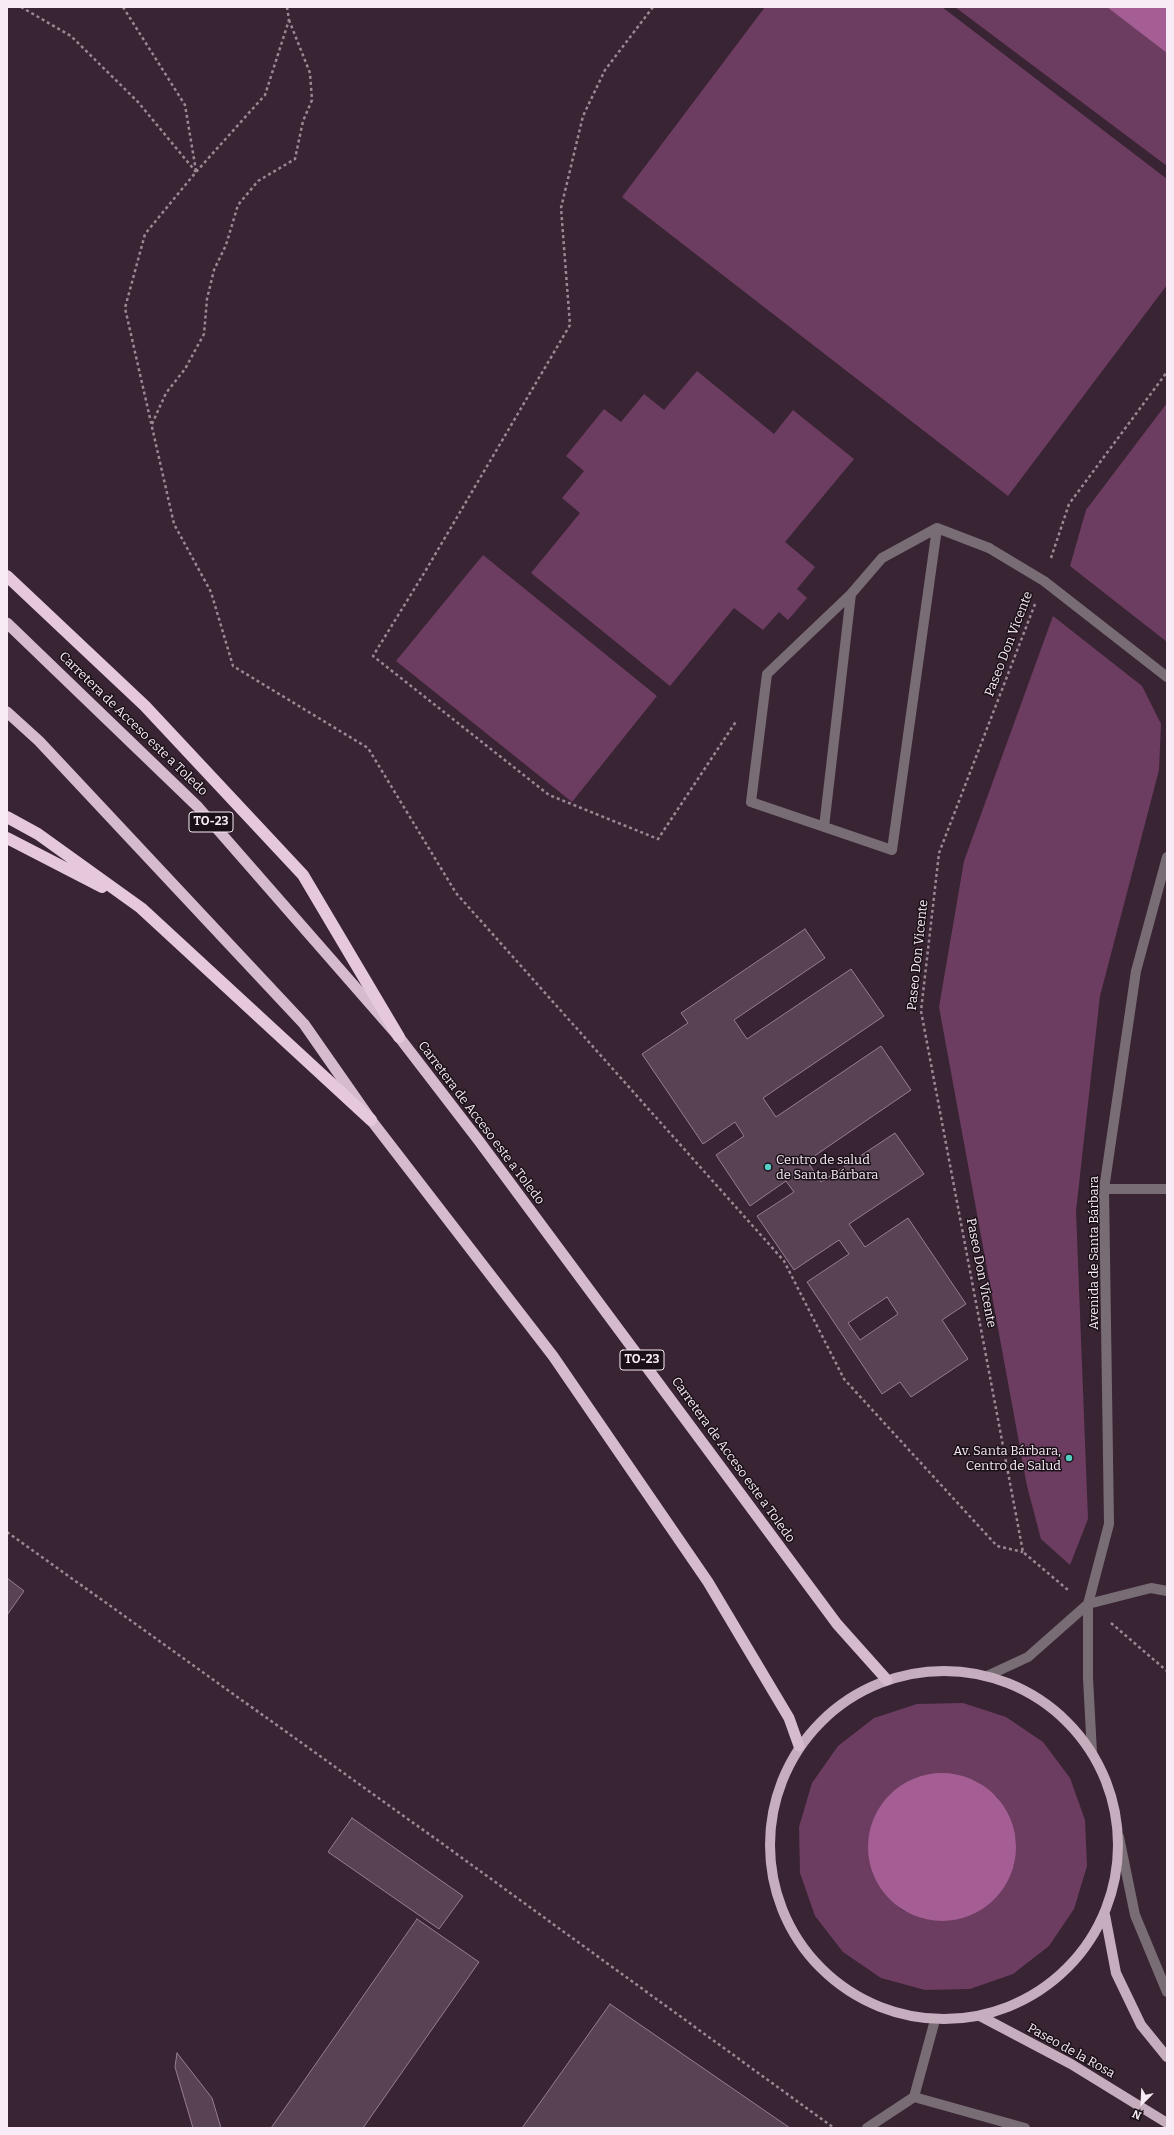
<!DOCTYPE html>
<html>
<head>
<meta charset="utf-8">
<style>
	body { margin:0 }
	#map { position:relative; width:1174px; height:2135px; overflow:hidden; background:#392434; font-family:Bitter,serif }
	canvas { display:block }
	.frame { position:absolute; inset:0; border:8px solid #f9ebf5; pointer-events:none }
	.north { position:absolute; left:1122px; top:2083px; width:40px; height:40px; -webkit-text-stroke:3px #1a1118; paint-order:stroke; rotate:204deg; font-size:11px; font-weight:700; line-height:16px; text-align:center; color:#f9ebf5 }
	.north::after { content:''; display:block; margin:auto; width:14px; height:18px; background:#f9ebf5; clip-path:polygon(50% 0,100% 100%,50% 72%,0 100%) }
</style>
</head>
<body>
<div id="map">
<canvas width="1174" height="2135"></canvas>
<div class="frame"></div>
<div class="north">N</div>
</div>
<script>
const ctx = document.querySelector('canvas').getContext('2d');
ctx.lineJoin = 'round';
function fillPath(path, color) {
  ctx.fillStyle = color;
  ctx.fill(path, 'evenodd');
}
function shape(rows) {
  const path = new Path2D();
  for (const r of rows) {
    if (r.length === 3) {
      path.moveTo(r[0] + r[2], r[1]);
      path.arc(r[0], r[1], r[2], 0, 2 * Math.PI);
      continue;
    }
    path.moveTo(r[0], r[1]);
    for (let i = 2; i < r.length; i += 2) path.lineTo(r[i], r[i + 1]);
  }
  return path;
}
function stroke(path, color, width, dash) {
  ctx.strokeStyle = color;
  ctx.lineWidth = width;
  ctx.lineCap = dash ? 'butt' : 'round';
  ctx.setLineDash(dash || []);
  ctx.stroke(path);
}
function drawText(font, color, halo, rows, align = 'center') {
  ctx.font = font + ' Bitter,serif';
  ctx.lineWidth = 3;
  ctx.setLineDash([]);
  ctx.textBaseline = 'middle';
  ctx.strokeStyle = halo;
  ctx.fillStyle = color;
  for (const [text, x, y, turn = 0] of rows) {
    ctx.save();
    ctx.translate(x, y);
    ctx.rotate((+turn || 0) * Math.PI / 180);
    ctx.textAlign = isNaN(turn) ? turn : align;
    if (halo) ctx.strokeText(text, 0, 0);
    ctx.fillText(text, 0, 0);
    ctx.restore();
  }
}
fillPath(shape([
	[765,7,942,7,1167,179,1167,285,1008,496,622,197],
	[955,7,1167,7,1167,166],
	[697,371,774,434,793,410,854,459,785,542,815,567,797,589,807,598,788,620,779,612,763,630,734,608,670,686,531,573,580,513,562,498,584,471,566,456,604,409,621,422,644,394,664,410],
	[1167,403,1167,642,1070,566,1086,510],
	[483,555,657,696,572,802,396,661],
	[1053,616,1142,686,1161,724,1159,770,1100,996,1076,1211,1088,1519,1070,1565,1041,1539,1027,1486,939,1007,964,861],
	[963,1703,1006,1717,1043,1742,1070,1778,1085,1820,1087,1866,1074,1909,1049,1946,1013,1974,970,1989,925,1990,881,1978,843,1952,815,1916,800,1873,799,1827,812,1783,838,1746,874,1718,917,1704],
	[954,1774,978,1782,998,1798,1016,1840,1014,1864,1005,1885,947,1920,924,1919,902,1910,884,1893]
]), '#6c3d60');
fillPath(shape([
	[1107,7,1167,7,1167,53],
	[942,1847,74]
]), '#a45e93');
const building = shape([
	[805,929,825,958,734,1020,747,1039,851,969,884,1016,763,1098,776,1117,881,1046,911,1090,807,1161,821,1182,895,1133,924,1174,849,1224,865,1247,908,1218,966,1304,942,1320,968,1359,911,1397,900,1382,882,1394,807,1282,849,1254,839,1240,794,1270,757,1216,794,1192,786,1181,750,1206,716,1155,744,1136,735,1122,703,1144,642,1054,688,1023,681,1013,805,929],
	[887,1297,898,1314,860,1340,848,1323,887,1297],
	[7,1578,24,1591,7,1615,7,1578],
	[352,1818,463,1896,439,1929,328,1852,352,1818],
	[417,1919,479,1962,363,2128,271,2128,417,1919],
	[610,2004,790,2128,522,2128,610,2004],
	[177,2053,212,2098,221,2128,193,2128,175,2067,177,2053]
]);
fillPath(building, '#594253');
stroke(building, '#977d90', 1);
stroke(shape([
	[21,7,71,36,138,102,196,172],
	[123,7,185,105,196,171],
	[287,7,289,20,265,95,196,172,145,234,125,308,174,524,211,592,233,666,368,748,456,893,784,1261,844,1379,997,1546,1023,1552],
	[653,7,605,70,583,116,561,208,570,325,426,570,373,656,549,795,658,839,737,720],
	[152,424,166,393,185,369,204,334,207,299,214,270,226,245,238,205,258,181,295,159,303,121,312,100,310,73,289,20],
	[1051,558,1069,504,1167,372],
	[1035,604,939,853,921,1011,1023,1552,1068,1590],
	[7,1532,447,1847,834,2128],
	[1111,1623,1167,1671]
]), '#9a8895', 2.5, [3, 3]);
stroke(shape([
	[937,528,892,850,751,802,767,674,851,594,882,558,937,528],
	[937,528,989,548],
	[824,827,851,594]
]), '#796d75', 10);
stroke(shape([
	[989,548,1044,581,1167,677],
	[1104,1189,1167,1189],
	[987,1676,1028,1657,1088,1604,1151,1588,1167,1591],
	[1092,1753,1088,1678,1088,1604,1109,1524,1104,1189,1136,971,1167,857],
	[1119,1837,1135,1915,1167,1992],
	[914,2097,1025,2128],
	[867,2128,914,2097,935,2020]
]), '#796d75', 10);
stroke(shape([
	[944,1845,174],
	[1105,1915,1116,1973,1141,2025,1167,2057],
	[980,2016,1071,2064,1167,2123]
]), '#c6aebf', 10);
stroke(shape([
	[7,623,198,807,399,1037,479,1141,837,1624,887,1680],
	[7,712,39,741,304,1024,371,1120,553,1356,708,1582,789,1718,799,1746]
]), '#d6bbce', 11);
stroke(shape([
	[7,576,145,706,303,875,399,1037],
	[7,817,38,834,141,908,371,1120],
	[7,838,102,887]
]), '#e5c8dc', 12);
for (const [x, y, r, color] of [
	[768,1167,4,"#56cec3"],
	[1069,1458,4,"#56cec3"]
]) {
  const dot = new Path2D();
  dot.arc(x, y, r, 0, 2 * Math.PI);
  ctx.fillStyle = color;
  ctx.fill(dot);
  stroke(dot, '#1a1118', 1.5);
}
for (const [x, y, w] of [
	[211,822,44],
	[642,1360,44]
]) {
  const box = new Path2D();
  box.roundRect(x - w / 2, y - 10, w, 20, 3);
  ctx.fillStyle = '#1a1118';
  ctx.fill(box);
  stroke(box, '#f9ebf5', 1);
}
drawText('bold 12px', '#f9ebf5', null, [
	["TO-23",211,822],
	["TO-23",642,1360]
]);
drawText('13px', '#f9ebf5', '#1a1118', [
	["Paseo Don Vicente",1009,644,-69],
	["Carretera de Acceso este a Toledo",133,724,44],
	["Paseo Don Vicente",918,955,-84],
	["Carretera de Acceso este a Toledo",481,1123,53],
	["Avenida de Santa Bárbara",1094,1253,-90],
	["Paseo Don Vicente",981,1273,79],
	["Carretera de Acceso este a Toledo",733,1460,54],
	["Paseo de la Rosa",1071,2051,29]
]);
drawText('13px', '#f9ebf5', '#1a1118', [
	["Centro de salud",776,1160],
	["de Santa Bárbara",776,1175],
	["Av. Santa Bárbara,",1061,1451,"right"],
	["Centro de Salud",1061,1466,"right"]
], 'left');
</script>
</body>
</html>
